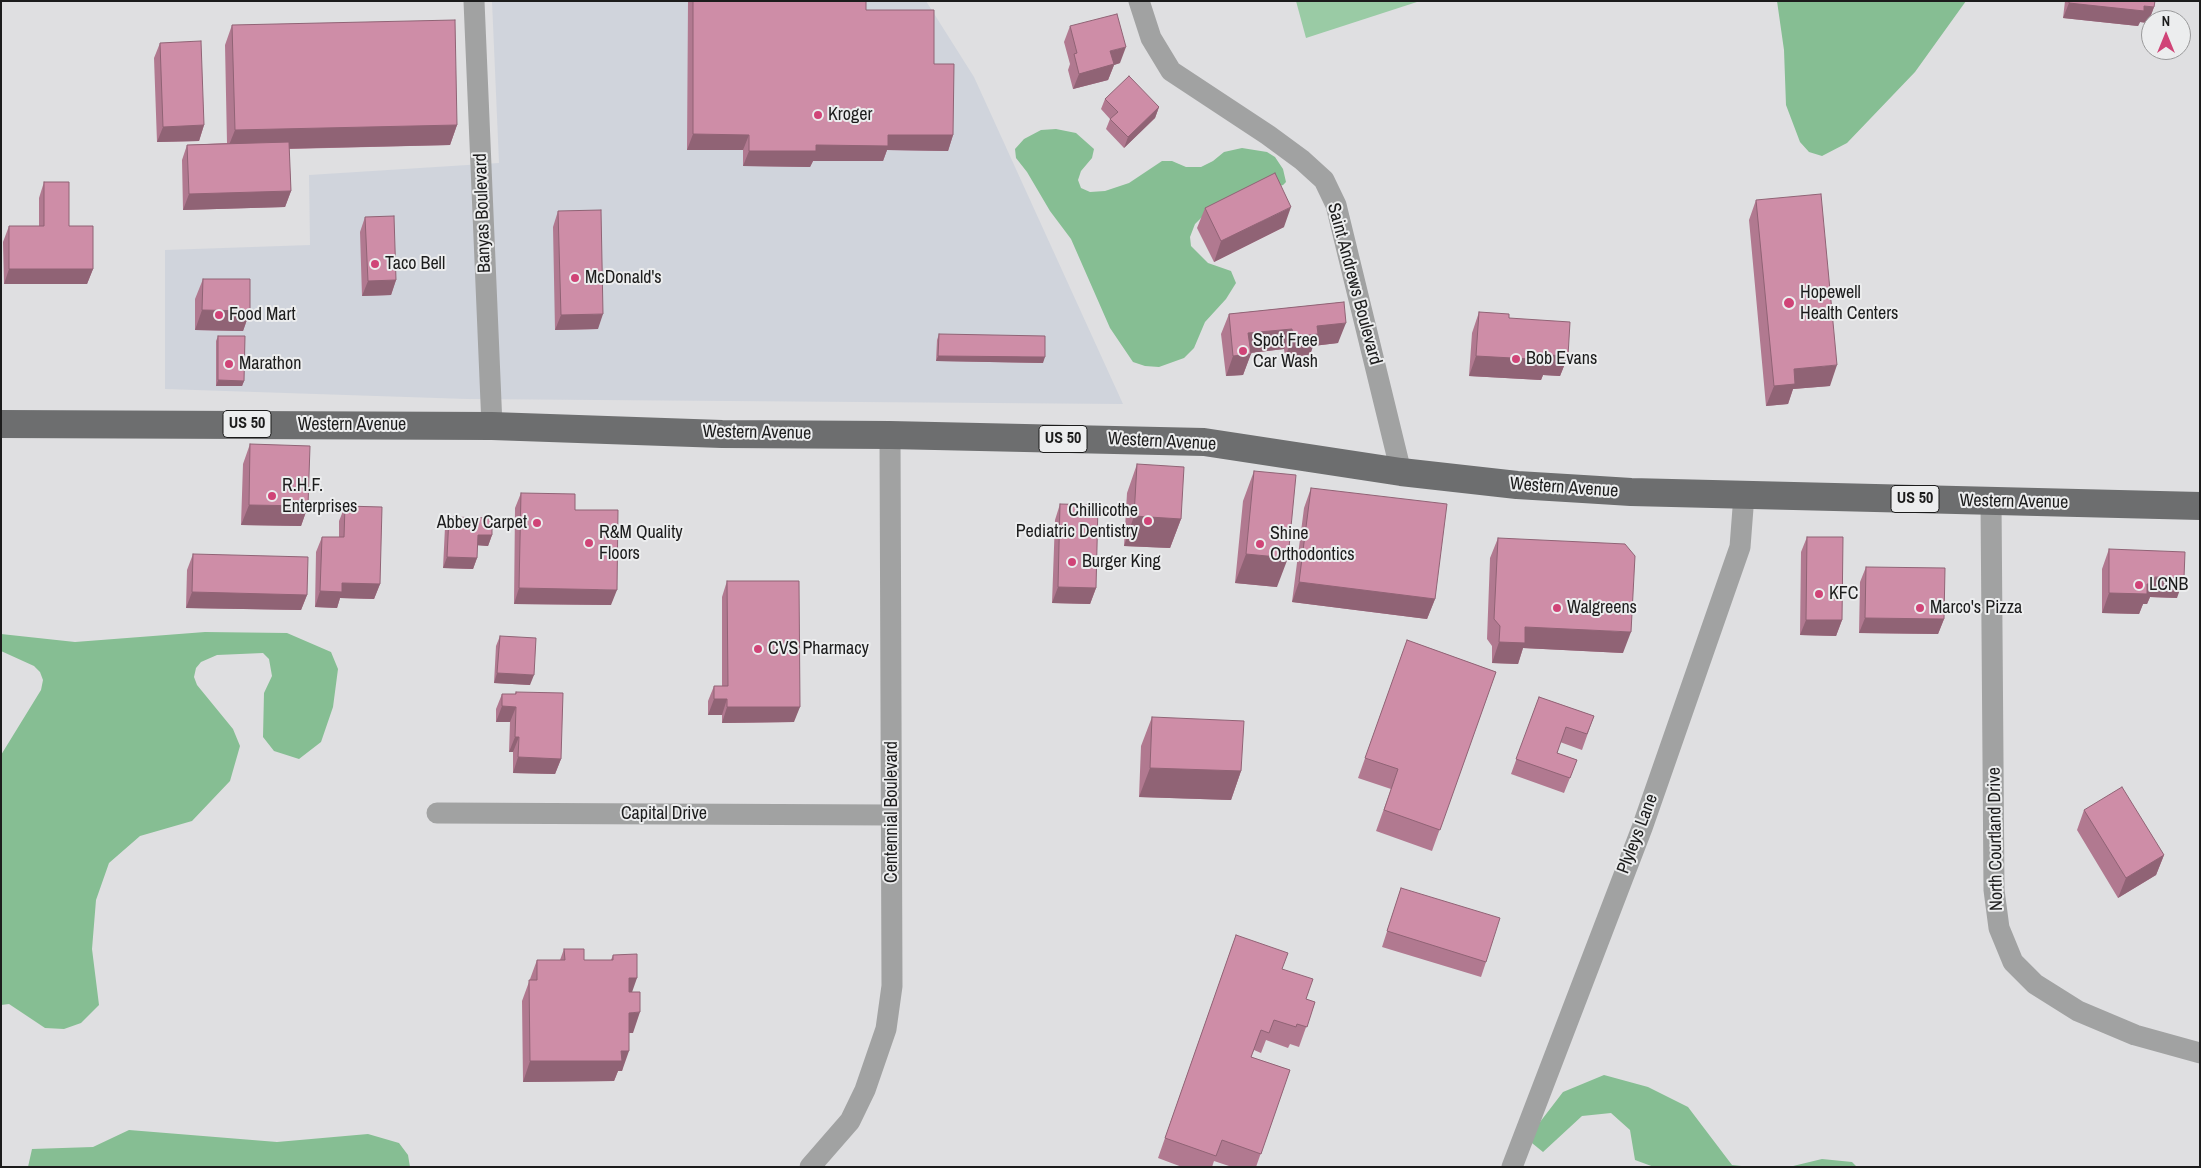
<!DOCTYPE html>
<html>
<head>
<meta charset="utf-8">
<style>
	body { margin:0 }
	#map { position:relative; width:2201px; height:1168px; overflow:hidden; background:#dfdfe1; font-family:"Archivo Narrow",sans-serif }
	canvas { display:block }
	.frame { position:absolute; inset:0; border:2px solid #1c1c1c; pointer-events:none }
	.north { position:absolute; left:2141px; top:10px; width:50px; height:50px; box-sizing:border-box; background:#ecedee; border:1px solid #99999a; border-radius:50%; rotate:0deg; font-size:14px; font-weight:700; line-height:20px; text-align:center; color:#1c1c1c }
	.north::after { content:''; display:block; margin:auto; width:18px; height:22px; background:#d04477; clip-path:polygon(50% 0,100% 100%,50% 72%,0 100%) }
</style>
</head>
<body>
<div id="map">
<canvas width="2201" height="1168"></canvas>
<div class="frame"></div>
<div class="north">N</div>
</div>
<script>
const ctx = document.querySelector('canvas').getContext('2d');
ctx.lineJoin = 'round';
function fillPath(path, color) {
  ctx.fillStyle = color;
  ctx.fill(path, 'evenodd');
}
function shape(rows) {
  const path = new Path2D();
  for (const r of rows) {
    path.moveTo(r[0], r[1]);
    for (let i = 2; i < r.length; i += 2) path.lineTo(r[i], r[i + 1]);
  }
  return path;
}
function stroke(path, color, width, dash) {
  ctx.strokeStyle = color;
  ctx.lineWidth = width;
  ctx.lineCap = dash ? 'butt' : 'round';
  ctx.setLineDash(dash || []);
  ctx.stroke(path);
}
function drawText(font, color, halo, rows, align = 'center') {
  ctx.font = font + ' "Archivo Narrow",sans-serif';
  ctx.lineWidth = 4;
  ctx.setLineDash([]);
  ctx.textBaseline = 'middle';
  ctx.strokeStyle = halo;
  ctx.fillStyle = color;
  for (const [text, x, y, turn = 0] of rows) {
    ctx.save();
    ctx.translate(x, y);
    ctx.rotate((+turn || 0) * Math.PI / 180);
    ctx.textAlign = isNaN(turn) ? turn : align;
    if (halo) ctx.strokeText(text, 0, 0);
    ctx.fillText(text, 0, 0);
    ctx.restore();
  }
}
fillPath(shape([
	[492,1,926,1,974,77,1123,404,467,399,165,389,165,250,310,245,309,175,499,163]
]), '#d0d4dc');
fillPath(shape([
	[1296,1,1420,1,1306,38]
]), '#9acba5');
fillPath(shape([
	[1777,1,1966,1,1915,72,1847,143,1822,156,1809,152,1800,142,1786,105,1784,50],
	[1056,129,1076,133,1094,149,1092,158,1081,171,1078,180,1081,188,1090,192,1105,191,1129,183,1162,161,1172,161,1186,167,1201,167,1213,161,1224,152,1242,148,1267,152,1275,157,1283,169,1286,182,1283,185,1225,203,1208,211,1195,224,1190,237,1191,246,1208,263,1231,271,1236,283,1226,299,1205,322,1194,348,1184,358,1159,367,1145,366,1133,362,1110,328,1071,239,1050,211,1027,172,1016,158,1015,149,1024,139,1041,130],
	[205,632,287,633,331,652,338,669,333,707,321,742,299,759,274,751,263,737,264,693,272,676,269,659,263,653,217,655,201,662,196,668,194,677,197,685,233,729,240,746,230,781,192,821,140,836,109,863,96,900,92,949,99,1005,81,1023,64,1029,45,1028,9,1004,1,1005,1,755,41,690,43,680,40,672,34,666,1,651,1,634,75,642],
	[1604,1075,1648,1087,1688,1107,1732,1165,1751,1167,1654,1167,1635,1160,1630,1130,1611,1113,1582,1116,1543,1152,1527,1139,1563,1092],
	[129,1130,277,1142,368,1134,399,1143,408,1155,410,1167,28,1167,32,1149,93,1147],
	[1822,1159,1852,1162,1857,1167,1789,1167]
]), '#86be93');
stroke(shape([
	[474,1,492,426],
	[1139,1,1151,38,1171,71,1268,135,1302,160,1324,180,1336,205,1401,472],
	[1991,501,1994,890,1999,928,2013,962,2035,984,2078,1011,2135,1035,2200,1053],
	[437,813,891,815],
	[810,1167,850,1121,865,1090,886,1029,892,986,890,435],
	[1512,1167,1642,828,1740,547,1744,495]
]), '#a1a2a2', 21);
stroke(shape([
	[1,424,492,426,722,434,890,435,1204,442,1401,472,1517,485,1583,489,1631,492,2200,506]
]), '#6d6e6f', 28);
fillPath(shape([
	[688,1,866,1,866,10,934,64,953,135,948,151,887,150,883,161,813,161,810,167,743,166,743,150,687,150],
	[2065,1,2155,1,2154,7,2148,23,2140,22,2138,26,2063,18],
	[232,25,457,125,450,145,289,149,291,191,285,207,183,210,182,160,187,145,227,143,225,45],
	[1070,26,1120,63,1114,65,1108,80,1073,89,1068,70,1070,64,1064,42],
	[160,43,204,125,199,141,157,142,154,58],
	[1105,99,1159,107,1155,118,1124,148,1106,129,1110,119,1101,109],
	[44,182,93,269,87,284,4,284,3,242,9,226,39,226,39,198],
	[1756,200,1830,386,1793,389,1788,404,1766,406,1749,220],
	[1205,208,1284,227,1214,262,1197,228],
	[558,211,598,329,555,330,553,227],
	[365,217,396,280,391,295,362,296,360,232],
	[203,279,250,311,243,331,195,330,195,299],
	[1344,302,1338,343,1313,346,1310,355,1285,357,1284,349,1251,353,1243,375,1226,376,1221,334,1229,314],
	[1479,312,1509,318,1568,356,1560,376,1543,375,1541,380,1469,376,1472,333],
	[939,334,1043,363,936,361,937,340],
	[218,336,244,381,242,386,216,386,216,341],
	[250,444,308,506,301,526,241,525,243,464],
	[1137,464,1181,519,1170,548,1124,546,1127,493],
	[1254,471,1277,587,1235,583,1243,501],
	[1311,488,1435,599,1427,619,1292,602,1304,508],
	[521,493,611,605,514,604,515,508],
	[1060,504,1096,588,1090,604,1052,603,1055,520],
	[345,506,380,584,374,599,340,598,337,608,315,607,316,552,322,537,339,537,339,521],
	[449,517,492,535,488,546,477,545,477,558,473,569,443,568,445,527],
	[1807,537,1842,620,1836,636,1800,635,1801,552],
	[1498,538,1623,653,1523,648,1518,664,1492,663,1492,646,1487,639,1490,558],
	[2109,549,2177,598,2150,597,2147,604,2143,604,2139,614,2102,613,2102,569],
	[193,554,307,595,301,610,186,608,187,570],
	[1866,567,1944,619,1938,634,1859,633,1860,582],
	[727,581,794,722,722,723,722,715,708,715,708,701,714,686,722,686,722,597],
	[500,636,530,685,494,683,496,646],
	[1407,640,1496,672,1432,851,1376,831,1391,789,1358,778],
	[516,692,561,759,555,774,513,773,513,752,509,752,510,722,496,722,496,709,502,694,515,694],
	[1539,697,1594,716,1582,750,1560,742,1557,753,1577,760,1564,793,1511,774],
	[1152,717,1241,771,1231,800,1139,797,1141,746],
	[2084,810,2164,855,2156,875,2118,898,2077,830],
	[1401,888,1486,962,1481,977,1382,947],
	[1236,935,1282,969,1306,999,1315,1002,1299,1047,1290,1044,1288,1048,1266,1040,1261,1053,1254,1050,1251,1057,1290,1070,1256,1167,1232,1167,1214,1161,1212,1167,1182,1167,1158,1158],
	[564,949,584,960,611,960,613,955,632,992,633,1033,629,1033,622,1071,618,1071,614,1081,523,1082,522,1001,537,960,560,960]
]), '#b17990');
fillPath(shape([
	[2069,3,2144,6,2154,7,2148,23,2140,22,2138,26,2063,18],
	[1126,47,1120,63,1114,65,1108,80,1073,89,1079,74,1110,51],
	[1159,107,1155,118,1124,148,1128,137],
	[204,125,199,141,157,142,163,127],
	[457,125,450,145,227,150,235,130],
	[693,134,749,135,743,150,687,150],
	[888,135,953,135,948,151,887,150,883,161,813,161,810,167,743,166,749,151],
	[291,191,285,207,183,210,189,194],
	[1291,207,1284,227,1214,262,1221,241],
	[9,269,93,269,87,284,4,284],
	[396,280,391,295,362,296,368,281],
	[202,310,250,311,243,331,195,330],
	[603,314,598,329,555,330,561,315],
	[1346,323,1338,343,1313,346,1310,355,1285,357,1293,337,1317,326],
	[1292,329,1284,349,1241,354,1248,333],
	[1251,354,1243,375,1226,376,1233,356],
	[1548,355,1568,356,1560,376,1543,375,1541,380,1469,376,1476,356],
	[938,356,1045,357,1043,363,936,361],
	[1837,365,1830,386,1793,389,1788,404,1766,406,1774,386,1794,369],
	[218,380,244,381,242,386,216,386],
	[249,505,308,506,301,526,241,525],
	[1134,516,1181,519,1170,548,1124,546],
	[478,535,492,535,488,546,474,545],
	[1246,554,1288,558,1277,587,1235,583],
	[447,557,477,558,473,569,443,568],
	[2155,577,2184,578,2177,598,2150,597,2147,604,2143,604,2139,614,2102,613,2109,593,2147,584],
	[1299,582,1435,599,1427,619,1292,602],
	[342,583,380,584,374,599,340,598,337,608,315,607,320,591],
	[1058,587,1096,588,1090,604,1052,603],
	[519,588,617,590,611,605,514,604],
	[192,592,307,595,301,610,186,608],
	[1865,618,1944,619,1938,634,1859,633],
	[1806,620,1842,620,1836,636,1800,635],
	[1525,627,1631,632,1623,653,1523,648,1518,664,1492,663,1499,642],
	[497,673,534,675,530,685,494,683],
	[714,699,727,699,722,715,708,715],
	[502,706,516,707,510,722,496,722],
	[727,707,800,707,794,722,722,723],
	[515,737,519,737,513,752,509,752],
	[518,757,561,759,555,774,513,773],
	[1150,768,1241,771,1231,800,1139,797],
	[2164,855,2156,875,2118,898,2126,878],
	[629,978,637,978,630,998,621,998],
	[640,1012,633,1033,622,1033,629,1013],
	[621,1051,629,1051,622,1071,618,1071,614,1081,523,1082,530,1061]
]), '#906375');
const building = shape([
	[693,1,866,1,866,10,934,10,934,64,954,64,953,135,888,135,888,146,816,145,816,151,749,151,749,135,693,134,693,1],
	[2069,1,2155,1,2154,7,2144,6,2144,11,2069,3,2069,1],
	[1117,14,1126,47,1110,51,1114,64,1079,74,1074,54,1077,53,1070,26,1117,14],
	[455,20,457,125,235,130,232,25,455,20],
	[201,41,204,125,163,127,160,43,201,41],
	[1129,76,1159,107,1128,137,1110,119,1118,112,1105,99,1129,76],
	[289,142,291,191,189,194,187,145,289,142],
	[1275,173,1291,207,1221,241,1205,208,1275,173],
	[44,182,69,182,69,226,93,226,93,269,9,269,9,226,44,226,44,182],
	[1821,194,1837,365,1794,369,1795,384,1774,386,1756,200,1821,194],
	[601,210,603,314,561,315,558,211,601,210],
	[394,216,396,280,368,281,365,217,394,216],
	[203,279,250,279,250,311,202,310,203,279],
	[1344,302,1346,323,1317,326,1318,334,1293,337,1292,329,1248,333,1251,354,1233,356,1229,314,1344,302],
	[1479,312,1509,314,1509,318,1570,322,1568,356,1548,355,1548,360,1476,356,1479,312],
	[939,334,1045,336,1045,357,938,356,939,334],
	[218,336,245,336,244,381,218,380,218,336],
	[250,444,310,446,308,506,249,505,250,444],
	[1137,464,1184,467,1181,519,1134,516,1137,464],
	[1254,471,1296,475,1288,558,1246,554,1254,471],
	[1311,488,1447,504,1435,599,1299,582,1311,488],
	[521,493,575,494,575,510,618,510,617,590,519,588,521,493],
	[1060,504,1098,505,1096,588,1058,587,1060,504],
	[345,506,382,507,380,584,342,583,342,592,320,591,322,537,344,537,345,506],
	[449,517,492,518,492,535,478,535,477,558,447,557,449,517],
	[1807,537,1843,537,1842,620,1806,620,1807,537],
	[1498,538,1625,544,1635,556,1631,632,1525,627,1525,643,1499,642,1500,626,1494,619,1498,538],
	[2109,549,2185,552,2184,578,2155,577,2154,584,2147,584,2147,594,2109,593,2109,549],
	[193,554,308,557,307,595,192,592,193,554],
	[1866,567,1945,568,1944,619,1865,618,1866,567],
	[727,581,799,581,800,707,727,707,727,699,714,699,714,686,728,686,727,581],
	[500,636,536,638,534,675,497,673,500,636],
	[1407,640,1496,672,1440,830,1384,810,1398,769,1365,758,1407,640],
	[516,692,563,693,561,759,518,757,519,737,515,737,516,707,502,706,502,694,516,694,516,692],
	[1539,697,1594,716,1587,734,1566,727,1557,753,1577,760,1570,778,1516,759,1539,697],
	[1152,717,1244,721,1241,771,1150,768,1152,717],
	[2122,787,2164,855,2126,878,2084,810,2122,787],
	[1401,888,1500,918,1486,962,1387,931,1401,888],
	[1236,935,1288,953,1282,969,1313,979,1306,999,1315,1002,1307,1027,1297,1024,1296,1027,1274,1020,1269,1033,1261,1030,1251,1057,1290,1070,1261,1154,1222,1140,1216,1156,1165,1138,1236,935],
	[564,949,584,949,584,960,613,960,613,955,637,954,637,978,629,978,629,992,640,992,640,1012,629,1013,629,1051,621,1051,622,1061,530,1061,529,980,537,980,537,960,565,960,564,949]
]);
fillPath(building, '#ce8da7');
stroke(building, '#906375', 1);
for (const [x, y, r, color] of [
	[818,115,5,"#d04477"],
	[375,264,5,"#d04477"],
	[575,278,5,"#d04477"],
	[1789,303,6,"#d04477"],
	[219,315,5,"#d04477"],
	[1243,351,5,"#d04477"],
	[1516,359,5,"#d04477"],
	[229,364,5,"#d04477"],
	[272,496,5,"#d04477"],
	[1148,521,5,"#d04477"],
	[537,523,5,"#d04477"],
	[589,543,5,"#d04477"],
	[1260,544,5,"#d04477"],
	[1072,562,5,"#d04477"],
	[2139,585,5,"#d04477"],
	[1819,594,5,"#d04477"],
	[1557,608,5,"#d04477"],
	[1920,608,5,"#d04477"],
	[758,649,5,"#d04477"]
]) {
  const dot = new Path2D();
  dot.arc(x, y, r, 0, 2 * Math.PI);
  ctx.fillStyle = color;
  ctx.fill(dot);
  stroke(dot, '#ecedee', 2);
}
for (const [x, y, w] of [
	[247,424,48],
	[1063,439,48],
	[1915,499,48]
]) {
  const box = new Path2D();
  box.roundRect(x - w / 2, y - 13.5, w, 27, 4);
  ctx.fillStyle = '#ecedee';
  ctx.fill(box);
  stroke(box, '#1c1c1c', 1);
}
drawText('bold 16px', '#1c1c1c', null, [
	["US 50",247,424],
	["US 50",1063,439],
	["US 50",1915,499]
]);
drawText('18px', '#1c1c1c', '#ecedee', [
	["Kroger",828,115],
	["Taco Bell",385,264],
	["McDonald's",585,278],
	["Hopewell",1800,293],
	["Health Centers",1800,314],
	["Food Mart",229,315],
	["Spot Free",1253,341],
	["Car Wash",1253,362],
	["Bob Evans",1526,359],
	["Marathon",239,364],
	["R.H.F.",282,486],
	["Enterprises",282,507],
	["Chillicothe",1138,511,"right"],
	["Pediatric Dentistry",1138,532,"right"],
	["Abbey Carpet",527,523,"right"],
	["R&M Quality",599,533],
	["Floors",599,554],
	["Shine",1270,534],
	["Orthodontics",1270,555],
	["Burger King",1082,562],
	["LCNB",2149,585],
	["KFC",1829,594],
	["Walgreens",1567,608],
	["Marco's Pizza",1930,608],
	["CVS Pharmacy",768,649]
], 'left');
drawText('18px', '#1c1c1c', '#ecedee', [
	["Banyas Boulevard",483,213,-92],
	["Saint Andrews Boulevard",1354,284,75],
	["Western Avenue",352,425],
	["Western Avenue",757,433,1],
	["Western Avenue",1162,442,3],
	["Western Avenue",1564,488,4],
	["Western Avenue",2014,502,1],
	["Centennial Boulevard",892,812,-90],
	["Capital Drive",664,814],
	["Plyleys Lane",1638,834,-69],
	["North Courtland Drive",1996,839,-91]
]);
</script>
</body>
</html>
